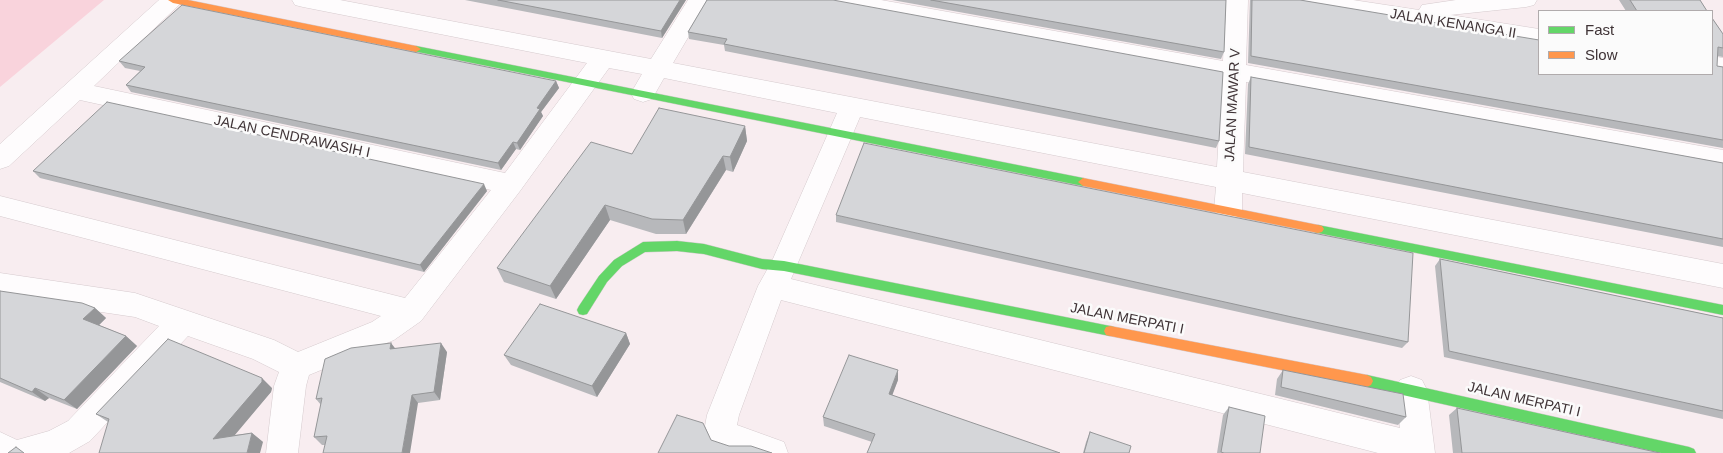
<!DOCTYPE html>
<html>
<head>
<meta charset="utf-8">
<style>
	body { margin:0 }
	#map { position:relative; width:1723px; height:453px; overflow:hidden; background:#f8edf0; font-family:Arial,sans-serif }
	canvas { display:block }
	.legend { position:absolute; left:1538px; top:10px; width:175px; height:65px; box-sizing:border-box; background:#fbfbfb; border:1px solid #b0abac; margin:0; padding:6px 9px; list-style:none; font-size:15px; color:#3f3336 }
	.legend li { display:flex; align-items:center; gap:10px; height:25px }
	.legend b { width:25px; border:1px solid #b0abac }
</style>
</head>
<body>
<div id="map">
<canvas width="1723" height="453"></canvas>
<ul class="legend">
<li><b style="height:6px;background:#63d668"></b>Fast</li>
<li><b style="height:6px;background:#ff974d"></b>Slow</li>
</ul>
</div>
<script>
const ctx = document.querySelector('canvas').getContext('2d');
ctx.lineJoin = 'round';
function fillPath(path, color) {
  ctx.fillStyle = color;
  ctx.fill(path, 'evenodd');
}
function shape(rows) {
  const path = new Path2D();
  for (const r of rows) {
    path.moveTo(r[0], r[1]);
    for (let i = 2; i < r.length; i += 2) path.lineTo(r[i], r[i + 1]);
  }
  return path;
}
function stroke(path, color, width, dash) {
  ctx.strokeStyle = color;
  ctx.lineWidth = width;
  ctx.lineCap = dash ? 'butt' : 'round';
  ctx.setLineDash(dash || []);
  ctx.stroke(path);
}
function drawText(font, color, halo, rows, align = 'center') {
  ctx.font = font + ' Arial,sans-serif';
  ctx.lineWidth = 5;
  ctx.setLineDash([]);
  ctx.textBaseline = 'middle';
  ctx.strokeStyle = halo;
  ctx.fillStyle = color;
  for (const [text, x, y, turn = 0] of rows) {
    ctx.save();
    ctx.translate(x, y);
    ctx.rotate((+turn || 0) * Math.PI / 180);
    ctx.textAlign = isNaN(turn) ? turn : align;
    if (halo) ctx.strokeText(text, 0, 0);
    ctx.fillText(text, 0, 0);
    ctx.restore();
  }
}
fillPath(shape([
	[0,0,104,0,0,87]
]), '#f9d3dc');
const street = shape([
	[159,0,184,0,94,86,505,173,587,63,303,7,295,5,292,0,340,0,651,59,688,0,710,0,673,63,1217,167,1222,77,841,7,833,5,830,0,881,0,1223,61,1226,0,1248,0,1246,65,1723,150,1723,170,1246,82,1243,172,1723,264,1723,288,1242,193,1242,210,1238,217,1228,221,1218,217,1214,210,1216,187,860,117,791,279,1400,428,1395,390,1400,380,1411,376,1422,380,1427,390,1435,453,1378,453,781,300,739,415,737,425,784,442,788,453,731,453,714,447,705,426,707,415,758,286,772,261,837,113,664,78,652,99,643,102,634,99,631,93,642,74,609,68,520,191,421,321,394,340,309,375,306,386,298,453,266,453,274,386,279,372,253,359,188,336,90,441,69,453,0,453,0,432,17,440,49,431,68,421,159,326,135,317,0,297,0,273,135,293,274,340,298,352,372,322,381,316,0,216,0,196,405,298,491,190,80,100,9,166,0,169,0,144,159,0],
	[1297,0,1353,0,1419,10,1422,5,1456,0,1537,0,1534,5,1526,7,1450,15,1539,29,1539,45,1308,7,1300,5,1297,0],
	[1712,56,1723,58,1723,74,1712,72,1712,56]
]);
const fast = shape([
	[416,46,1083,178,1088,182,1083,186,413,51,413,47,416,46],
	[1318,225,1723,305,1723,315,1318,233,1314,232,1312,229,1314,226,1318,225],
	[677,241,704,244,762,259,784,261,1110,326,1114,327,1116,331,1114,335,1110,336,784,271,762,269,704,254,677,251,645,252,622,266,607,282,587,314,583,315,579,314,577,310,579,306,599,276,614,260,643,242,677,241],
	[1367,375,1689,447,1694,449,1696,453,1661,453,1367,387,1363,385,1361,381,1363,377,1367,375]
]);
const slow = shape([
	[168,0,188,0,416,46,421,49,416,52,173,3,168,0],
	[1083,178,1318,225,1322,226,1324,229,1322,232,1318,233,1083,186,1078,182,1083,178],
	[1110,326,1367,375,1371,377,1373,381,1371,385,1367,387,1110,336,1106,335,1104,331,1106,327,1110,326]
]);
stroke(street, '#d5cacd', 1);
stroke(fast, '#d5cacd', 1);
stroke(slow, '#d5cacd', 1);
fillPath(street, '#fefcfd');
fillPath(fast, '#63d668');
fillPath(slow, '#ff974d');
fillPath(shape([
	[465,0,686,0,662,38],
	[707,0,1219,141,1216,148,725,51,724,45,689,39,688,32],
	[892,0,1226,0,1224,52,1221,59],
	[1250,0,1300,0,1712,74,1712,18,1723,34,1723,57,1717,56,1717,66,1723,67,1723,148,1248,63],
	[1619,0,1700,0,1707,11,1626,11],
	[119,61,556,81,559,88,541,112,543,116,520,150,516,149,501,170,131,92,126,85,140,71,125,68],
	[1251,77,1723,163,1723,247,1245,154,1248,84],
	[745,126,747,141,733,172,726,170,686,234,656,234,610,220,556,299,504,282,497,268,632,154],
	[33,171,487,191,424,272,40,178],
	[836,215,1408,342,1402,348,1288,323,836,222],
	[1440,259,1723,318,1723,419,1444,357,1435,266],
	[0,291,95,308,106,318,99,325,126,336,137,346,77,409,49,398,45,401,0,382],
	[626,333,630,344,597,397,511,365,504,355],
	[395,348,447,352,440,400,418,403,325,445,322,445,314,437,321,405,316,399],
	[1283,370,1406,417,1398,425,1275,395,1277,379],
	[898,380,872,442,824,426,823,417],
	[272,388,271,392,234,435,252,433,263,442,108,422,96,414],
	[1229,407,1260,453,1217,453,1223,415],
	[1457,408,1660,453,1453,453,1449,415],
	[1090,432,1129,453,1083,453,1086,442]
]), '#b7b8bb');
fillPath(shape([
	[680,0,686,0,662,38,661,31],
	[556,81,559,88,541,112,543,116,520,150,517,143,537,108],
	[745,126,747,141,733,172,730,157],
	[513,142,516,149,501,170,498,163],
	[723,156,726,170,686,234,683,220],
	[484,184,487,191,424,272,420,265],
	[605,205,610,220,556,299,550,286],
	[95,308,106,318,95,329,83,319],
	[626,333,630,344,597,397,592,386],
	[126,336,137,346,77,409,64,400],
	[391,343,398,352,390,349],
	[441,343,447,352,440,400,434,392],
	[898,370,898,380,889,404,889,394],
	[262,378,272,388,271,392,224,448,213,439],
	[35,388,49,398,45,401,32,392],
	[412,395,418,403,410,453,402,453],
	[252,433,263,442,260,453,247,453]
]), '#959698');
const building = shape([
	[498,0,680,0,661,31,498,0],
	[707,0,833,0,1223,72,1219,141,724,44,727,39,688,32,707,0],
	[931,0,1226,0,1224,52,931,0],
	[1252,0,1300,0,1539,40,1539,74,1712,74,1712,18,1723,34,1723,48,1718,47,1717,66,1723,67,1723,140,1251,56,1252,0],
	[1630,0,1700,0,1707,11,1637,11,1630,0],
	[182,5,556,81,537,108,540,109,517,143,513,142,498,163,126,85,145,67,119,61,182,5],
	[1251,77,1723,163,1723,239,1249,147,1251,77],
	[107,102,484,184,420,265,33,171,107,102],
	[659,108,745,126,730,157,723,156,683,220,652,219,605,205,550,286,497,268,591,142,632,154,659,108],
	[864,143,1413,253,1408,342,1292,317,836,215,864,143],
	[1440,259,1723,318,1723,411,1449,351,1440,259],
	[0,291,82,303,95,308,83,319,126,336,64,400,35,388,32,392,0,378,0,291],
	[540,304,626,333,592,386,504,355,540,304],
	[168,339,262,378,262,382,213,439,252,433,247,453,99,453,109,419,96,414,168,339],
	[391,343,390,349,441,343,434,392,412,395,402,453,323,453,327,436,314,437,322,398,316,399,325,359,351,348,391,343],
	[849,355,898,370,889,394,1060,453,867,453,875,434,823,417,849,355],
	[1283,370,1403,394,1406,417,1281,387,1283,370],
	[1229,407,1265,416,1260,453,1224,453,1221,452,1229,407],
	[1457,408,1660,453,1462,453,1457,408],
	[677,415,703,423,711,440,729,446,751,446,772,453,658,453,677,415],
	[1090,432,1131,446,1129,453,1084,453,1090,432],
	[16,447,24,453,8,453,16,447]
]);
fillPath(building, '#d5d6d9');
stroke(building, '#959698', 1);
drawText('14px', '#3f3336', '#fbfbfb', [
	["JALAN KENANGA II",1453,24,9],
	["JALAN MAWAR V",1233,105,-87],
	["JALAN CENDRAWASIH I",292,137,12],
	["JALAN MERPATI I",1127,319,11],
	["JALAN MERPATI I",1524,400,13]
]);
</script>
</body>
</html>
